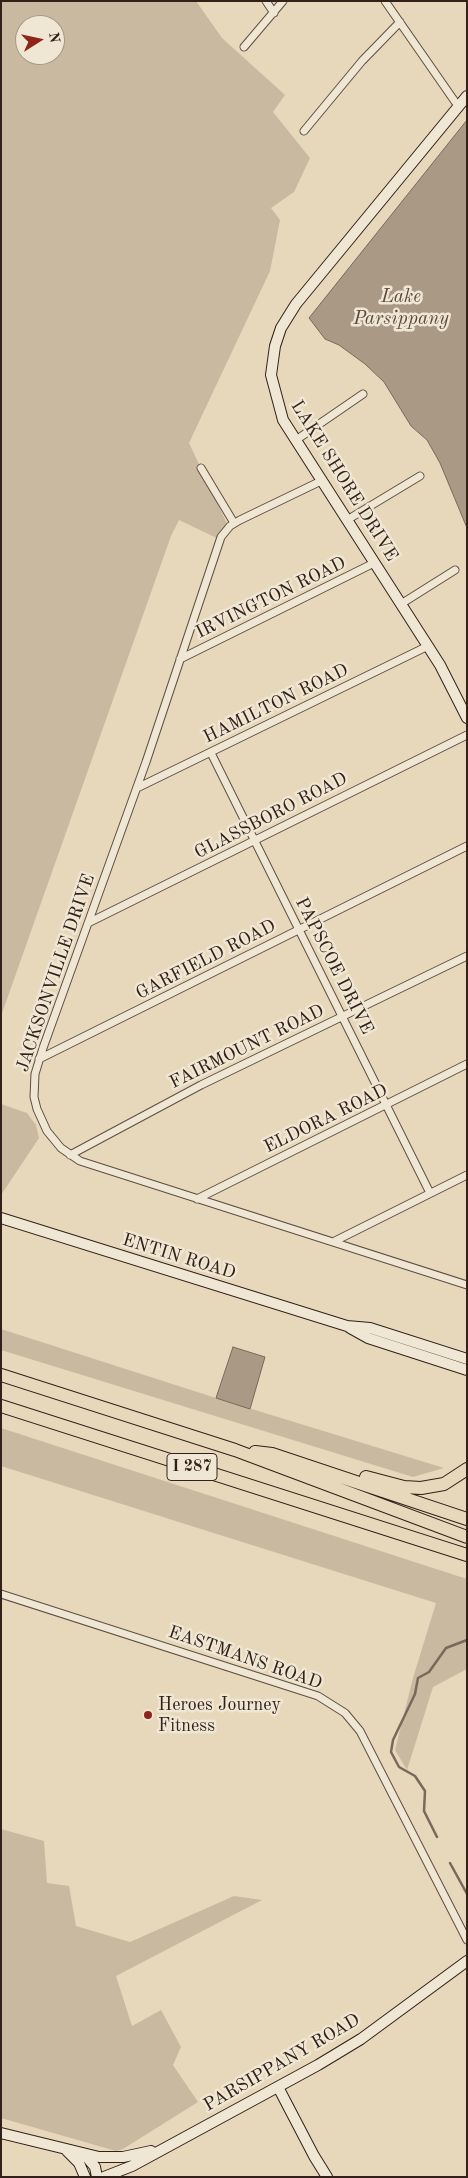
<!DOCTYPE html>
<html>
<head>
<meta charset="utf-8">
<style>
	body { margin:0 }
	#map { position:relative; width:468px; height:2178px; overflow:hidden; background:#e7d8bc; font-family:"Old Standard TT",serif }
	canvas { display:block }
	.frame { position:absolute; inset:0; border:2px solid #322019; pointer-events:none }
	.north { position:absolute; left:15px; top:15px; width:50px; height:50px; box-sizing:border-box; background:#efe6d3; border:1px solid #a39789; border-radius:50%; rotate:80deg; font-size:14px; font-weight:700; line-height:20px; text-align:center; color:#322019 }
	.north::after { content:''; display:block; margin:auto; width:18px; height:22px; background:#8f2418; clip-path:polygon(50% 0,100% 100%,50% 72%,0 100%) }
</style>
</head>
<body>
<div id="map">
<canvas width="468" height="2178"></canvas>
<div class="frame"></div>
<div class="north">N</div>
</div>
<script>
const ctx = document.querySelector('canvas').getContext('2d');
ctx.lineJoin = 'round';
function fillPath(path, color) {
  ctx.fillStyle = color;
  ctx.fill(path, 'evenodd');
}
function shape(rows) {
  const path = new Path2D();
  for (const r of rows) {
    path.moveTo(r[0], r[1]);
    for (let i = 2; i < r.length; i += 2) path.lineTo(r[i], r[i + 1]);
  }
  return path;
}
function stroke(path, color, width, dash) {
  ctx.strokeStyle = color;
  ctx.lineWidth = width;
  ctx.lineCap = dash ? 'butt' : 'round';
  ctx.setLineDash(dash || []);
  ctx.stroke(path);
}
function drawText(font, color, halo, rows, align = 'center') {
  ctx.font = font + ' "Old Standard TT",serif';
  ctx.lineWidth = 5;
  ctx.setLineDash([]);
  ctx.textBaseline = 'middle';
  ctx.strokeStyle = halo;
  ctx.fillStyle = color;
  for (const [text, x, y, turn = 0] of rows) {
    ctx.save();
    ctx.translate(x, y);
    ctx.rotate((+turn || 0) * Math.PI / 180);
    ctx.textAlign = isNaN(turn) ? turn : align;
    if (halo) ctx.strokeText(text, 0, 0);
    ctx.fillText(text, 0, 0);
    ctx.restore();
  }
}
fillPath(shape([
	[1,1,196,1,222,38,285,95,273,112,310,158,294,192,271,208,280,220,270,271,189,443,228,526,221,540,179,520,171,536,1,1016],
	[25,25,55,25,55,55,25,55],
	[1,1104,27,1113,36,1125,39,1138,1,1195],
	[1,1329,216,1398,444,1468,413,1477,1,1350],
	[1,1428,467,1579,467,1669,433,1687,407,1770,395,1750,413,1678,436,1603,1,1466],
	[1,1829,44,1841,47,1883,69,1886,76,1926,130,1942,234,1896,262,1900,116,1976,132,2026,161,2010,181,2047,173,2065,198,2102,123,2149,116,2151,1,2118]
]), '#c8b9a0');
const water = shape([
	[467,120,467,528,440,463,427,440,411,426,384,382,365,364,339,345,325,339,309,318,467,120],
	[233,1347,265,1357,250,1409,216,1398,233,1347]
]);
fillPath(water, '#a99985');
stroke(water, '#79695a', 1);
stroke(shape([
	[437,1837,424,1811,425,1791,415,1776,399,1767,391,1752,393,1740,415,1694,418,1678,429,1672,446,1648,467,1640],
	[450,1863,467,1894]
]), '#79695a', 2.5);
const street = shape([
	[266,1,274,13],
	[385,1,458,106],
	[244,47,283,1],
	[304,131,362,61,400,22],
	[296,440,363,394],
	[201,468,234,523],
	[321,481,240,520,230,526,221,537,146,762,43,1048,35,1074,34,1097,37,1109,47,1131,61,1148,80,1161,467,1285],
	[347,520,420,476],
	[401,604,455,570],
	[180,659,374,563],
	[211,753,430,1193],
	[137,788,428,646],
	[88,923,467,735],
	[39,1059,467,846],
	[70,1155,201,1085,467,956],
	[197,1199,467,1064],
	[335,1241,467,1175],
	[1,1594,318,1696,345,1713,360,1731,467,1940]
]);
const secondary = shape([
	[467,96,296,304,281,328,275,346,271,375,283,420,440,665,467,718],
	[1,1218,347,1326,370,1328,467,1359],
	[350,1328,368,1338,467,1370],
	[278,2087,314,2156,327,2177],
	[1,2133,99,2157,123,2157,151,2151],
	[67,2151,79,2163,85,2177],
	[85,2155,95,2167,97,2177],
	[104,2177,132,2166,318,2065,361,2039,467,1961]
]);
const highway = shape([
	[1,1375,235,1450,467,1537],
	[1,1406,467,1555],
	[255,1452,272,1454,467,1519],
	[366,1477,404,1487,421,1488,444,1484,467,1469]
]);
stroke(street, '#5f4e42', 9);
stroke(secondary, '#322019', 12);
stroke(highway, '#322019', 14);
stroke(street, '#efe6d3', 7);
stroke(secondary, '#efe6d3', 10);
stroke(highway, '#e7d8bc', 12);
for (const [x, y, r, color] of [
	[148,1715,5,"#8f2418"]
]) {
  const dot = new Path2D();
  dot.arc(x, y, r, 0, 2 * Math.PI);
  ctx.fillStyle = color;
  ctx.fill(dot);
  stroke(dot, '#efe6d3', 2);
}
for (const [x, y, w] of [
	[192,1467,50]
]) {
  const box = new Path2D();
  box.roundRect(x - w / 2, y - 13.5, w, 27, 4);
  ctx.fillStyle = '#efe6d3';
  ctx.fill(box);
  stroke(box, '#322019', 1);
}
drawText('bold 16px', '#322019', null, [
	["I 287",192,1467]
]);
drawText('18px', '#322019', '#efe6d3', [
	["LAKE SHORE DRIVE",344,481,58],
	["IRVINGTON ROAD",271,598,-26],
	["HAMILTON ROAD",276,704,-26],
	["GLASSBORO ROAD",271,816,-27],
	["GARFIELD ROAD",206,960,-27],
	["PAPSCOE DRIVE",334,966,63],
	["JACKSONVILLE DRIVE",56,973,-71],
	["FAIRMOUNT ROAD",247,1047,-26],
	["ELDORA ROAD",326,1119,-26],
	["ENTIN ROAD",179,1257,17],
	["EASTMANS ROAD",245,1658,19],
	["PARSIPPANY ROAD",282,2063,-30]
]);
drawText('18px', '#322019', '#efe6d3', [
	["Heroes Journey",158,1705],
	["Fitness",158,1726]
], 'left');
drawText('italic 19px', '#5c4a3f', '#efe6d3', [
	["Lake",401,297],
	["Parsippany",401,319]
]);
</script>
</body>
</html>
